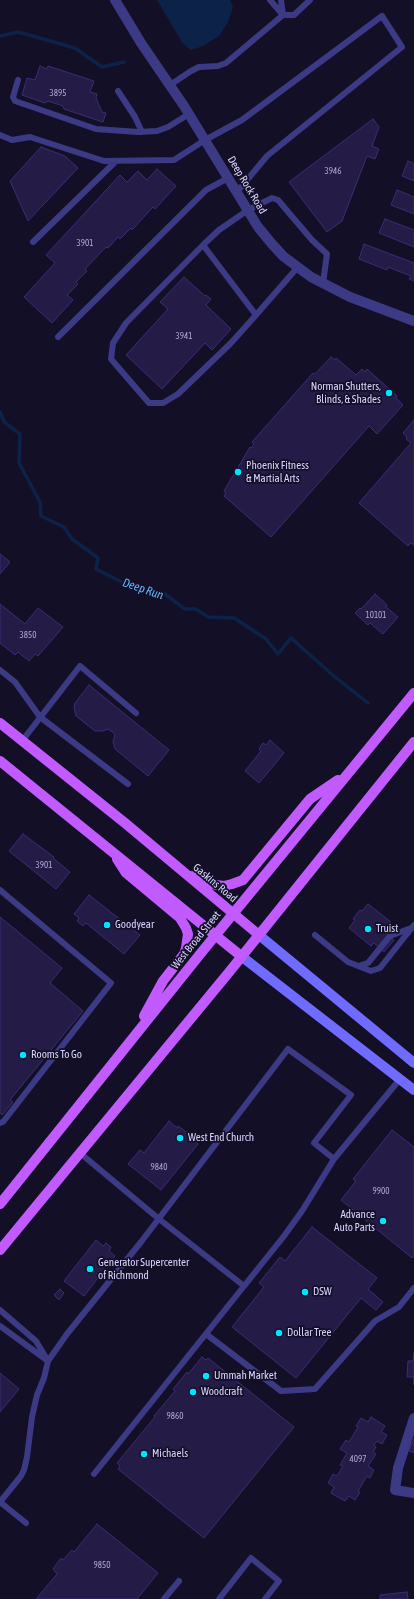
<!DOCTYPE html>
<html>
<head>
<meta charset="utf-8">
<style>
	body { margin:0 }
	canvas { display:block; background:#130f26 }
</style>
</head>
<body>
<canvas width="414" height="1599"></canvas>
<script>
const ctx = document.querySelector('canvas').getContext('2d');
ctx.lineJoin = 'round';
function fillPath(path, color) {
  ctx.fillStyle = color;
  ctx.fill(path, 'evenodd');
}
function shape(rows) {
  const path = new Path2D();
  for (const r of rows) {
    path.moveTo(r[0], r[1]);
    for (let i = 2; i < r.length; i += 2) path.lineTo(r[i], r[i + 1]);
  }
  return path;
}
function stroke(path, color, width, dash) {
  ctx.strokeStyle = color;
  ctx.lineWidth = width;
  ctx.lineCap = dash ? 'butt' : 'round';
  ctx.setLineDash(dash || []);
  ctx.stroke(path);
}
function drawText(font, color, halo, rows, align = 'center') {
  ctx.font = font + ' "Asap Condensed",sans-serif';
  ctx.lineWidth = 3.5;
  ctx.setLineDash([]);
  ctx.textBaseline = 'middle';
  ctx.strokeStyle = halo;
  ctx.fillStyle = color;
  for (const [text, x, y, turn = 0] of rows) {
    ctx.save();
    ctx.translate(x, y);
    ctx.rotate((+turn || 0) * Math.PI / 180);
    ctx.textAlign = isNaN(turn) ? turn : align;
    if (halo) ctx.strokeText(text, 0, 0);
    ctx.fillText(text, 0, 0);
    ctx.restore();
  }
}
fillPath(shape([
	[157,0,230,0,233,7,228,22,219,36,203,46,191,50,183,44]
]), '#0c2248');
stroke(shape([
	[0,36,18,32,75,48,102,67,124,62],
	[0,412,4,422,20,434,19,463,40,502,41,516,64,527,72,539,98,558,96,569,122,582,165,594,185,609,196,609,208,617,234,618,266,639,278,654,291,638,335,677,368,703]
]), '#0c2248', 3.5);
const building = shape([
	[40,66,47,69,48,66,94,81,90,92,97,94,96,98,102,112,106,113,103,122,64,109,63,106,48,101,45,103,22,95,27,78,35,80,40,66],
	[373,119,379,127,372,146,379,149,375,159,367,156,342,221,327,232,289,182,373,119],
	[41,147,65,156,78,168,28,221,10,181,41,147],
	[408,161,414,164,414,181,402,176,408,161],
	[157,169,176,186,155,209,153,207,132,230,131,228,120,239,118,237,108,248,106,247,85,269,87,271,76,282,78,284,67,295,73,300,52,323,24,297,55,263,46,255,120,175,127,182,138,171,147,180,157,169],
	[397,190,414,197,414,214,391,205,397,190],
	[385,219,414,230,414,247,379,233,385,219],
	[364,244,414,263,414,281,409,279,411,276,388,267,387,270,359,259,364,244],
	[184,277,205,296,206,295,211,299,206,305,231,329,212,350,205,343,162,389,126,355,168,309,160,302,184,277],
	[331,357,335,360,336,358,356,375,362,369,365,372,367,369,397,396,396,398,403,405,377,434,369,426,271,537,224,496,226,492,224,491,250,447,252,448,254,444,252,442,313,373,315,374,331,357],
	[414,420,414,545,411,543,408,546,359,503,411,443,406,439,407,437,403,433,414,420],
	[0,554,10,562,0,574,0,554],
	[375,594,387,605,386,607,398,617,383,634,370,623,368,625,355,613,360,608,361,609,375,594],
	[0,604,25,624,38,608,63,627,38,656,35,654,29,661,18,652,15,655,0,643,0,604],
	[89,685,169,750,148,776,115,749,113,742,115,734,108,729,103,731,95,731,76,716,74,707,75,703,89,685],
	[270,740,284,753,259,783,245,771,261,751,259,749,263,743,266,745,270,740],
	[23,834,54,857,53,858,70,872,56,889,9,851,23,834],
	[89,895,140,935,124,954,86,923,83,926,77,921,79,918,74,914,89,895],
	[368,904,391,922,384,931,394,940,384,952,374,943,371,946,349,928,355,920,353,919,360,910,362,911,368,904],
	[0,917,62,968,50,983,83,1011,10,1100,13,1102,2,1115,0,1113,0,917],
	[169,1121,177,1128,178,1126,192,1136,191,1138,198,1144,161,1190,128,1164,140,1150,144,1153,169,1121],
	[392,1130,414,1147,414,1256,412,1258,341,1200,356,1181,353,1179,361,1169,392,1130],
	[312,1227,377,1278,368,1289,383,1302,376,1310,361,1298,296,1378,232,1327,264,1287,259,1283,280,1257,285,1261,312,1227],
	[96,1240,103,1246,106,1243,111,1247,109,1251,115,1256,84,1296,64,1281,96,1240],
	[60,1289,64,1293,59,1300,54,1295,60,1289],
	[414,1353,414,1385,414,1377,407,1377,408,1361,413,1361,414,1353],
	[202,1357,206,1360,208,1358,294,1427,204,1538,118,1469,120,1466,117,1463,155,1417,154,1416,175,1391,173,1389,187,1372,188,1374,202,1357],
	[0,1373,19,1389,0,1412,0,1373],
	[371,1417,385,1426,381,1432,387,1435,382,1444,377,1441,374,1445,376,1447,373,1452,376,1454,368,1466,374,1470,370,1478,367,1476,358,1491,360,1492,355,1500,349,1496,345,1501,331,1493,334,1487,328,1483,333,1474,337,1476,343,1466,340,1465,347,1453,340,1449,346,1440,349,1442,358,1427,356,1426,361,1418,368,1422,371,1417],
	[414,1439,414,1453,409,1451,414,1439],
	[97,1524,158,1573,137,1599,36,1599,57,1574,53,1569,61,1558,63,1560,72,1550,74,1552,97,1524],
	[407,1592,408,1599,380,1599,380,1595,407,1592]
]);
fillPath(building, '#241b47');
stroke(building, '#3b2d73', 1);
stroke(shape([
	[281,0,283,15,294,15,310,0],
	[18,80,13,97,15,101,96,129,138,132,157,131,168,127,189,114],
	[170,85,191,71,199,67,218,66,226,63,283,15,270,0],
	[118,91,135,117,142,132],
	[0,135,12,140,30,137,104,161,174,160,205,140,242,120,382,16,402,47,267,156,237,192],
	[33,242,116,161],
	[203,245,126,323,113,343,111,359,149,403,163,403,178,394,231,343,256,315],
	[297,268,256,315,203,245,219,230,248,210,272,198,278,200,312,240,327,254,323,283],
	[58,337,206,190,228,178],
	[0,670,15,682,40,717,128,784],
	[22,741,80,666,136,713],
	[0,890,111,983,3,1122,0,1123],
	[315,935,348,962,371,971,380,968,414,925],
	[358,966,368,963,390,936,411,928],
	[80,1153,159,1219,244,1286],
	[0,1310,36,1341,48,1361,0,1326],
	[206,1334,281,1391,315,1389,375,1321,399,1307,414,1288],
	[94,1474,284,1236,302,1211,334,1159,400,1079],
	[0,1502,21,1476,24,1470,27,1457,32,1417,37,1395,44,1378,48,1361,67,1334,141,1242,288,1049,351,1095,314,1143,334,1159],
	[0,1502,26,1523],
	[164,1599,179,1581],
	[219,1599,251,1558,279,1581,265,1599]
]), '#3d3a85', 6);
stroke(shape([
	[115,0,141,43,184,106,258,227,272,244,283,256,311,277,350,297,414,321],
	[414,1418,398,1468,395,1490,414,1493]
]), '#3d3a85', 10);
stroke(shape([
	[259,935,414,1063],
	[241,956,414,1090]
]), '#6f6bff', 10);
stroke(shape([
	[0,723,125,823,259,935],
	[0,761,241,956],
	[117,859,126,873,180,918,186,928,188,934,186,948,184,954,163,981,144,1016],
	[192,876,216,885,224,886,232,884,243,880,310,799,338,780],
	[0,1204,201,953,414,693],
	[0,1250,230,971,414,742]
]), '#c25bff', 10);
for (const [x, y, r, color] of [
	[389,393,4,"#00e5ff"],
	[238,472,4,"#00e5ff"],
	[107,925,4,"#00e5ff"],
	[368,929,4,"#00e5ff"],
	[23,1055,4,"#00e5ff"],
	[180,1138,4,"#00e5ff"],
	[383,1221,4,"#00e5ff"],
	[90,1269,4,"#00e5ff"],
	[305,1292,4,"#00e5ff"],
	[279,1333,4,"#00e5ff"],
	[206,1376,4,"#00e5ff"],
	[193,1392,4,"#00e5ff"],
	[144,1454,4,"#00e5ff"]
]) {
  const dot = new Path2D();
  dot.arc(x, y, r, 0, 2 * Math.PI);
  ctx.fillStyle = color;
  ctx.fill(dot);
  stroke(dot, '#130f26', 1.5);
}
drawText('9px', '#aca6d1', null, [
	["3895",58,93],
	["3946",333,171],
	["3901",85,243],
	["3941",184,336],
	["10101",376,615],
	["3850",28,635],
	["3901",44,865],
	["9840",159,1167],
	["9900",381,1191],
	["9860",175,1416],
	["4097",358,1459],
	["9850",102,1565]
]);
drawText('11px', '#d9d4ff', '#130f26', [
	["Deep Rock Road",247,185,59],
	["Gaskins Road",215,883,40],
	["West Broad Street",196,940,-51]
]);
drawText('11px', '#d9d4ff', '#130f26', [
	["Norman Shutters,",381,387,"right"],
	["Blinds, & Shades",381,400,"right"],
	["Phoenix Fitness",246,466],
	["& Martial Arts",246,479],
	["Goodyear",115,925],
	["Truist",376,929],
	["Rooms To Go",31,1055],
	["West End Church",188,1138],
	["Advance",375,1215,"right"],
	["Auto Parts",375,1228,"right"],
	["Generator Supercenter",98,1263],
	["of Richmond",98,1276],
	["DSW",313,1292],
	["Dollar Tree",287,1333],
	["Ummah Market",214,1376],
	["Woodcraft",201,1392],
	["Michaels",152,1454]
], 'left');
drawText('italic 12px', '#62b6ff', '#130f26', [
	["Deep Run",143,589,19]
]);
</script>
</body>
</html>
